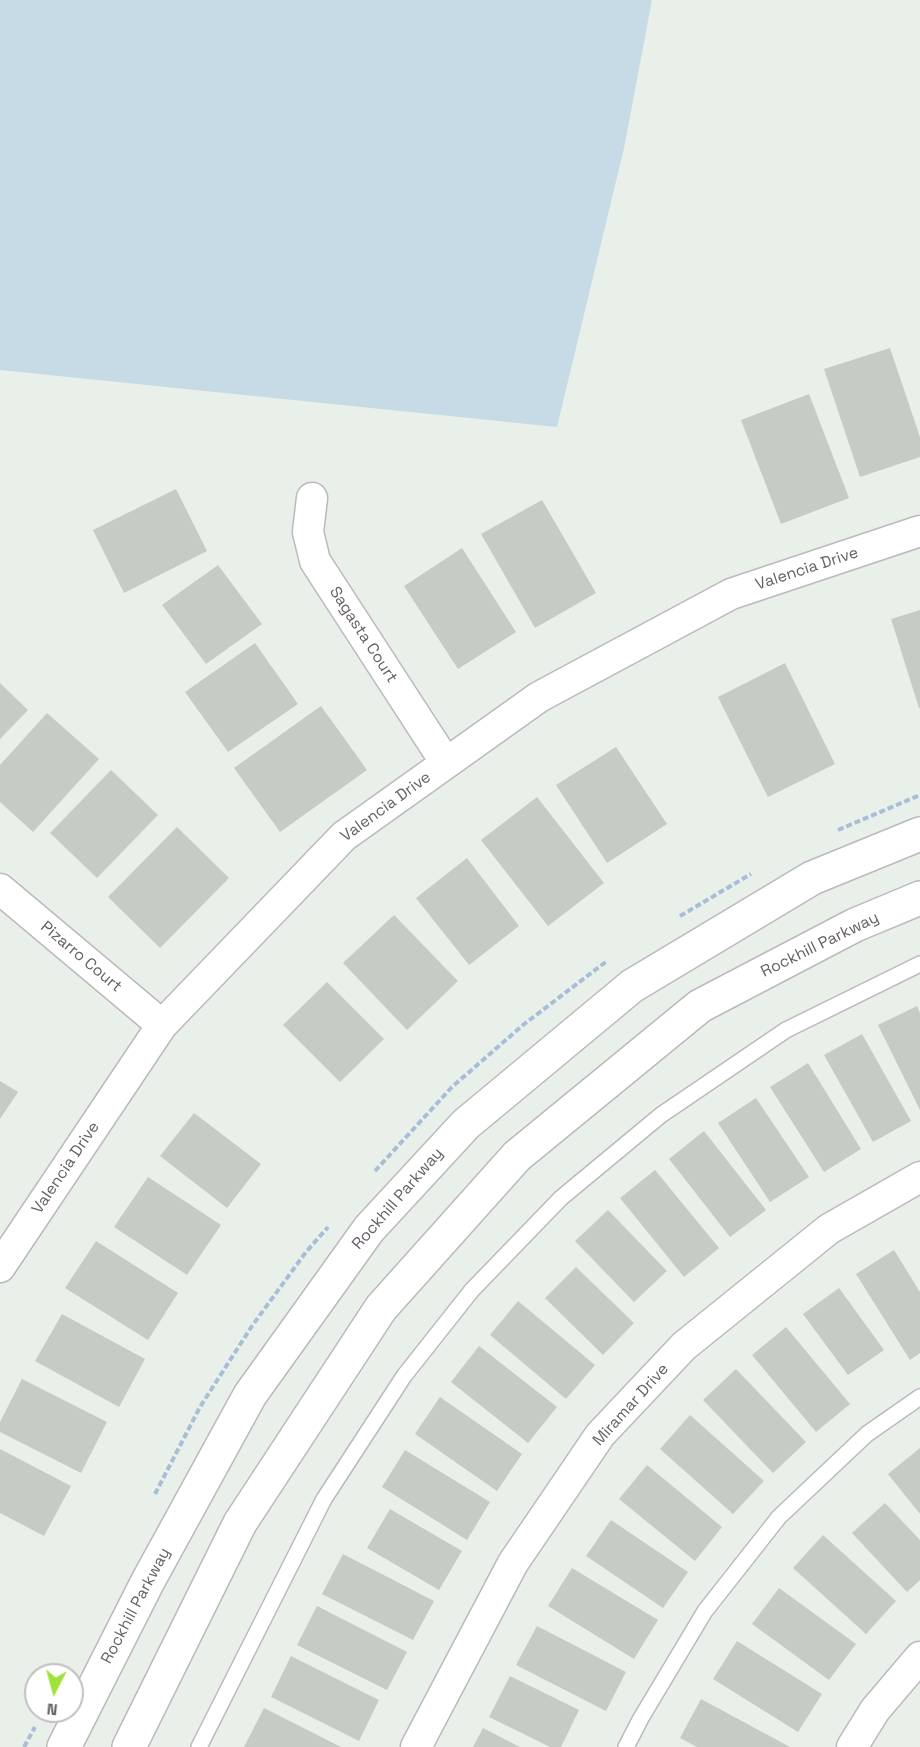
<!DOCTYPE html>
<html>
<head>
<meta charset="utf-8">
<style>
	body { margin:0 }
	#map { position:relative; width:920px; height:1747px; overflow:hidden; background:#e8f0e9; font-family:"Space Grotesk",sans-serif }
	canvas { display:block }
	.north { position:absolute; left:24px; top:1663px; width:60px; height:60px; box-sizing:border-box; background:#fff; border:2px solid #c2bfc2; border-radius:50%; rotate:186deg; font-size:16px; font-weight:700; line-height:24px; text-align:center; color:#665f67 }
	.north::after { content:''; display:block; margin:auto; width:21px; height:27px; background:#9ee33b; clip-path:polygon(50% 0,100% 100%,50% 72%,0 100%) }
</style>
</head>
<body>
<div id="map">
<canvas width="920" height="1747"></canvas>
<div class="north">N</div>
</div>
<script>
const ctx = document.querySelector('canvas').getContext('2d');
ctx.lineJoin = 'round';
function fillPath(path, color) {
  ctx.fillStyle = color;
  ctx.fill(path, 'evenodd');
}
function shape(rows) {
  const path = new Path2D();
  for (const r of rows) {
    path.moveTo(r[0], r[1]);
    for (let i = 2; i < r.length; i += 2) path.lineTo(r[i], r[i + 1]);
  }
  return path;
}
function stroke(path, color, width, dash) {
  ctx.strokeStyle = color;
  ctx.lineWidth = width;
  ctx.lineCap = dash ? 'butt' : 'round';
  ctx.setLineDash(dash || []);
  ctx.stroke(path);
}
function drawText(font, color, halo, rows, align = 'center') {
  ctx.font = font + ' "Space Grotesk",sans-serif';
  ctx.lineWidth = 5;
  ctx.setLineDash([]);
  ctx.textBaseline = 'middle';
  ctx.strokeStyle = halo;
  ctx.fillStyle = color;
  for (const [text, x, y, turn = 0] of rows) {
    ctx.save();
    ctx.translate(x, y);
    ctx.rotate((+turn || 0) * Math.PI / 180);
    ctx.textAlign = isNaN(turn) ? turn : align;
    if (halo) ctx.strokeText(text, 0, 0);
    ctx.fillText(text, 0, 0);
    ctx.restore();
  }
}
fillPath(shape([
	[0,0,652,0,624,148,557,427,0,370]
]), '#c6dbe6');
fillPath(shape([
	[890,348,920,437,920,457,860,477,824,369],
	[809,394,849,498,781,524,741,420],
	[176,489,207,551,124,593,93,530],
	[542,500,596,593,535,628,481,534],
	[462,548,516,632,458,669,404,586],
	[218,565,262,624,206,664,162,605],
	[920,610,920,708,919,708,891,619],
	[255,643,298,704,228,752,185,692],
	[785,663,835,764,768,797,718,697],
	[0,683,28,710,0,739],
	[321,706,367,770,280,832,234,768],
	[47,713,99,759,33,832,0,802,0,765],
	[616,747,667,824,607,863,556,785],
	[111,770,158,815,97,878,50,833],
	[537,797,604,883,548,926,481,840],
	[177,827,229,878,160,948,108,897],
	[467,858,519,926,469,965,416,898],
	[394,915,458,981,407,1030,343,963],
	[327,982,384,1039,340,1082,283,1025],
	[917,1006,920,1013,920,1110,878,1025],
	[862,1034,911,1121,873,1142,824,1055],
	[808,1063,861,1149,824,1172,770,1087],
	[0,1081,18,1092,0,1119],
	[756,1098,809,1177,770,1202,718,1123],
	[194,1113,261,1164,227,1208,160,1156],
	[704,1131,766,1210,730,1237,669,1159],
	[655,1170,719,1248,684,1277,620,1198],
	[148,1177,221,1225,187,1275,114,1227],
	[608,1210,667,1271,634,1302,575,1241],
	[96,1241,178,1293,148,1340,65,1288],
	[894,1250,920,1292,920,1353,910,1360,856,1274],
	[576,1267,634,1323,603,1355,545,1298],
	[839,1288,884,1350,848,1375,803,1314],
	[518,1301,595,1365,566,1399,490,1335],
	[62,1314,145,1359,119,1407,35,1361],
	[786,1327,850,1404,816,1432,752,1355],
	[479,1346,557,1407,528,1443,451,1382],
	[736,1369,806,1442,773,1473,703,1400],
	[22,1379,107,1422,81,1473,0,1432,0,1422],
	[440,1397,522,1454,497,1491,415,1434],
	[690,1415,764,1481,733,1514,660,1449],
	[920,1448,920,1514,888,1474],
	[0,1449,71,1486,44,1536,0,1513],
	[405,1450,490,1502,467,1540,382,1487],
	[647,1465,722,1527,695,1561,619,1499],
	[885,1503,920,1540,920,1580,907,1592,852,1533],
	[390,1509,462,1551,439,1590,367,1548],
	[611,1520,688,1572,663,1608,586,1556],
	[823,1535,896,1601,866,1634,793,1568],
	[343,1554,434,1601,413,1640,322,1594],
	[572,1568,658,1620,634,1659,548,1606],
	[779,1588,856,1644,829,1680,752,1624],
	[317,1606,407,1652,387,1690,297,1645],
	[537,1626,626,1672,606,1711,516,1665],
	[737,1641,822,1694,798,1732,713,1679],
	[291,1656,379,1700,359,1741,271,1697],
	[510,1676,579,1710,561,1747,550,1747,489,1717],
	[701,1699,790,1747,697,1747,680,1738],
	[264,1708,341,1747,244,1747],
	[483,1728,520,1747,473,1747]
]), '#c4ccc4');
const service = shape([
	[199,1747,324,1499,404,1376,472,1290,561,1198,661,1115,786,1030,920,964],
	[626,1747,641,1718,705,1611,779,1517,867,1434,920,1397]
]);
const minor = shape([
	[312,498,308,532,315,561,446,763],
	[0,889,162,1025],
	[0,1267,162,1025,344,836,539,697,731,594,920,531],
	[416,1747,513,1563,600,1435,684,1346,829,1229,920,1177],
	[852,1747,875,1710,920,1657]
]);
const tertiary = shape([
	[64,1747,148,1581,250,1395,369,1229,466,1124,632,986,812,878,920,834],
	[129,1747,240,1523,381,1308,517,1156,700,1006,855,925,920,898]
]);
stroke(service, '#bdb8bd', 18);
stroke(minor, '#bdb8bd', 33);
stroke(tertiary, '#bdb8bd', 36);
stroke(shape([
	[838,830,920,795],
	[680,916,751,874],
	[375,1171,452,1087,523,1025,607,961],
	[155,1494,200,1407,252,1326,306,1252,328,1227],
	[24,1747,35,1727]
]), '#a9bcd8', 4, [6, 3]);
stroke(service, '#fff', 15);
stroke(minor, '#fff', 30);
stroke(tertiary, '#fff', 33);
drawText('16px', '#665f67', '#fff', [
	["Valencia Drive",807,569,-18],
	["Sagasta Court",363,635,57],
	["Valencia Drive",386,807,-36],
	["Rockhill Parkway",820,945,-26],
	["Pizarro Court",81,957,40],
	["Valencia Drive",66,1168,-56],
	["Rockhill Parkway",398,1199,-49],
	["Miramar Drive",631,1405,-48],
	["Rockhill Parkway",136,1606,-62]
]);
</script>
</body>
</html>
